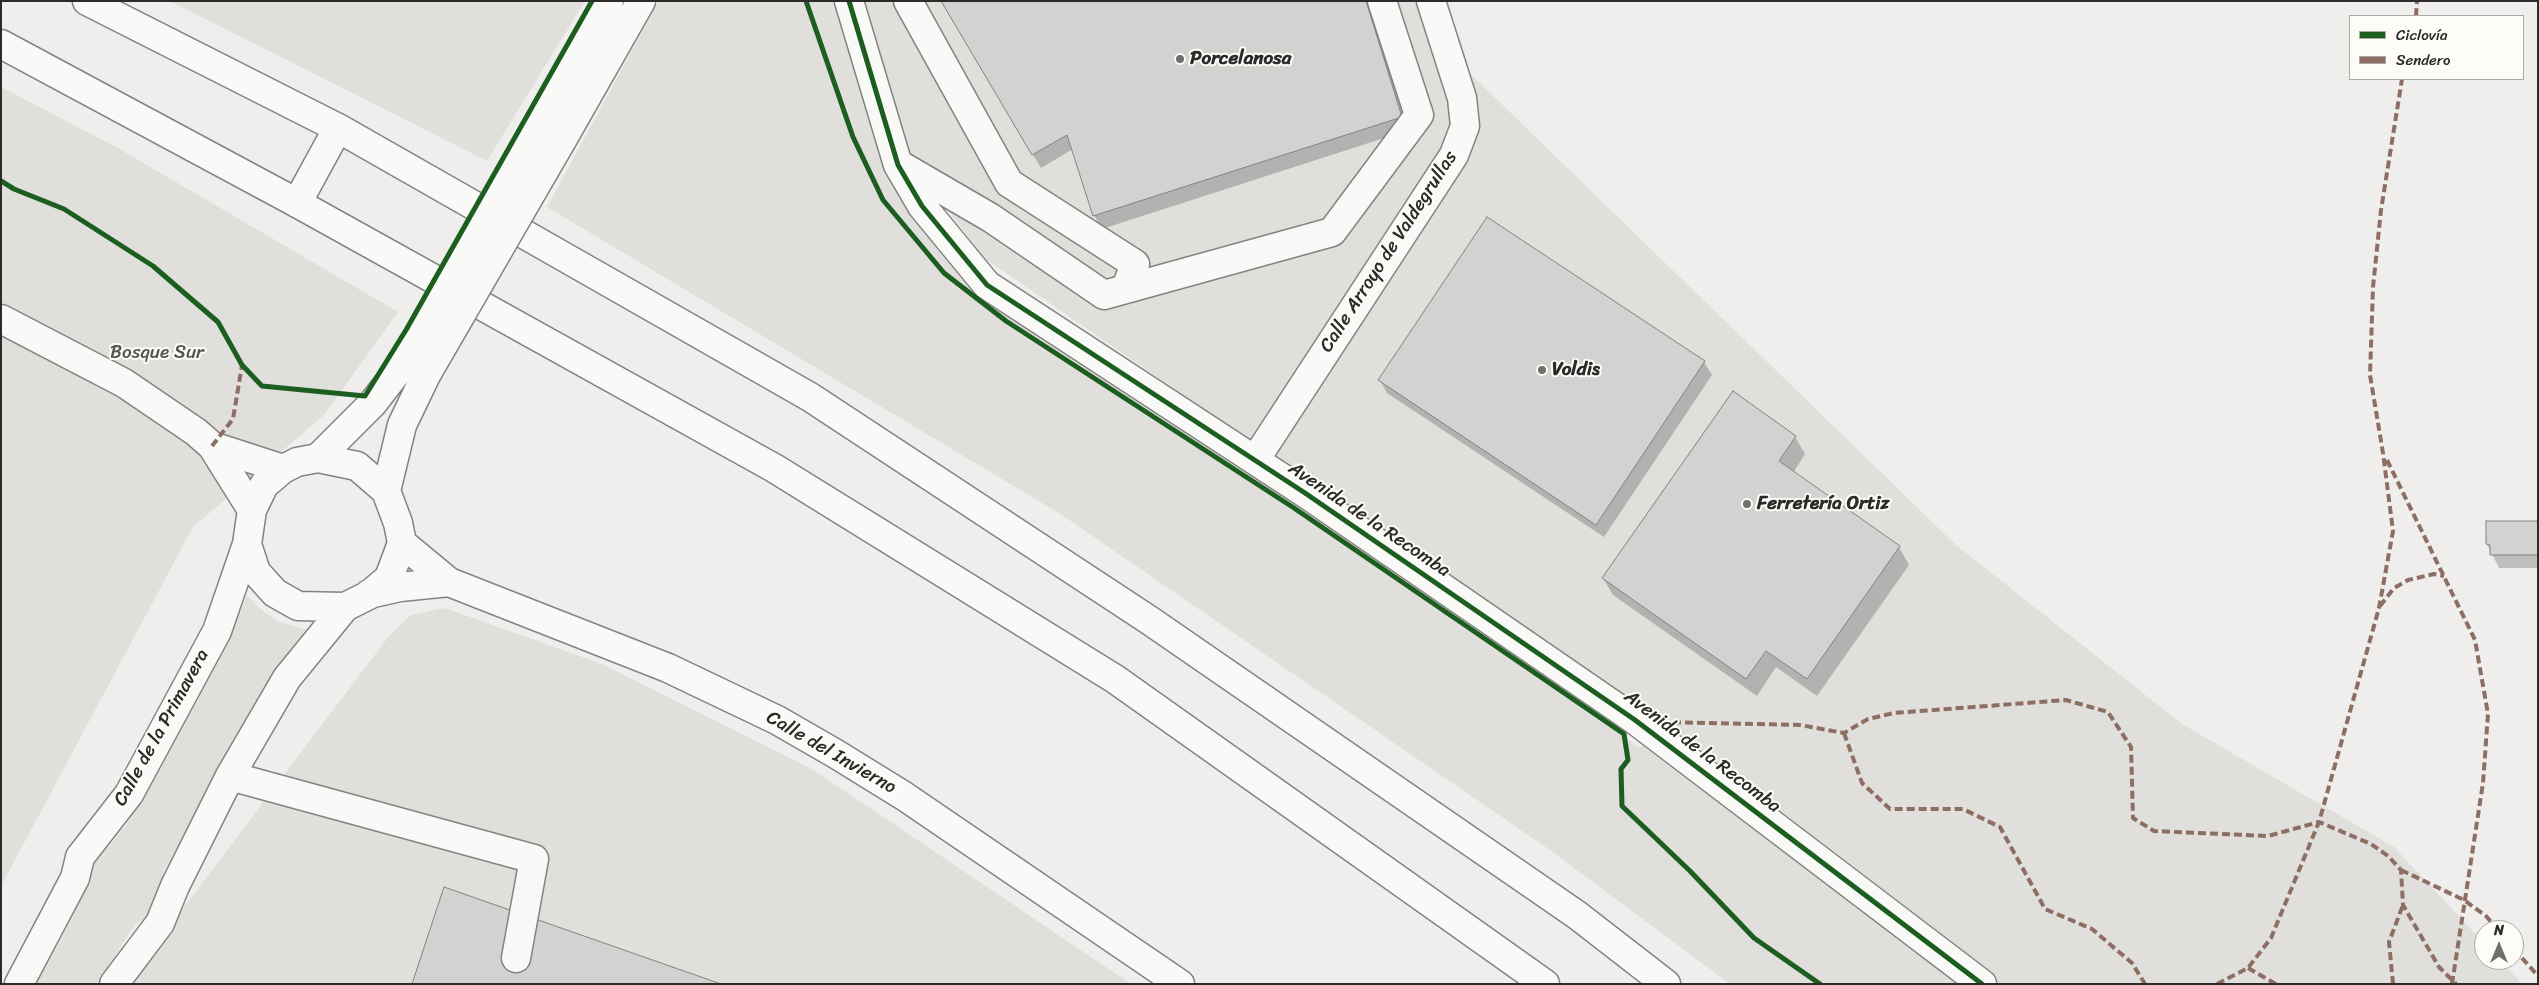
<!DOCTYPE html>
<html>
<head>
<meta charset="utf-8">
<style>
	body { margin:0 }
	#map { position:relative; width:2539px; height:985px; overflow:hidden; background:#efeeec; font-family:Sriracha,sans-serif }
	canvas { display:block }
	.frame { position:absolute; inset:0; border:2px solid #2b2b2b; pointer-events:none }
	.legend { position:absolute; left:2349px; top:15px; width:175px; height:65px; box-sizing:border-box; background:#fdfcf7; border:1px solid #a9a8a5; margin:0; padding:6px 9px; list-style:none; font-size:15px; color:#2b2b2b }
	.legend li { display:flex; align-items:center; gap:10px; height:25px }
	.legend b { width:25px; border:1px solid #a9a8a5 }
	.north { position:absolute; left:2474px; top:920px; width:50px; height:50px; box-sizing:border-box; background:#fdfcf7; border:1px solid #a9a8a5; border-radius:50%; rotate:0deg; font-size:14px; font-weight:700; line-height:20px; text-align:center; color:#2b2b2b }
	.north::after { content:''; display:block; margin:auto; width:18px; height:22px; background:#706f6f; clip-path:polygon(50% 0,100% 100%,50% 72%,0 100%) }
</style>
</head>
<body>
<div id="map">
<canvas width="2539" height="985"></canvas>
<div class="frame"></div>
<ul class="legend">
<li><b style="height:6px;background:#1b5e20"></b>Ciclovía</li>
<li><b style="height:6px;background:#8d6e63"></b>Sendero</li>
</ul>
<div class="north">N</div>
</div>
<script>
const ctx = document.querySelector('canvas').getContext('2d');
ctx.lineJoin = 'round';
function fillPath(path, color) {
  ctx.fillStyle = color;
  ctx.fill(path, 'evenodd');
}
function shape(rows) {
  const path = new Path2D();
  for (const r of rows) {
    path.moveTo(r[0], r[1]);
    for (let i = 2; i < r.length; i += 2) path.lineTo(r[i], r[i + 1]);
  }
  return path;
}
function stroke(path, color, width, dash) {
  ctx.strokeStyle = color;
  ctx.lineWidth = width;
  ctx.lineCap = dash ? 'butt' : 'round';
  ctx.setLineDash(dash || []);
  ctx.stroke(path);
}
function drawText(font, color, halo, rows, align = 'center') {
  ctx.font = font + ' Sriracha,sans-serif';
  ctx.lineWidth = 4;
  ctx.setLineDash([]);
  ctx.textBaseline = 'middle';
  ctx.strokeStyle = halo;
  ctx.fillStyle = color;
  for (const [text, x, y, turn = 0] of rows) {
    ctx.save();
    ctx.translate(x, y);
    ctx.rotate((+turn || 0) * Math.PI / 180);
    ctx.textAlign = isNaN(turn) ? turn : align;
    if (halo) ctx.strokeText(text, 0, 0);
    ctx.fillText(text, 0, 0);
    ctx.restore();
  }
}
fillPath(shape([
	[863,1,1438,1,1456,60,1956,545,1849,698,1666,711,1658,721,984,258,914,165],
	[445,608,602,664,812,769,1131,984,126,984,389,636,411,615]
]), '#dfdfdc');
fillPath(shape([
	[170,1,585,1,487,161],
	[659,1,837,1,945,255,1640,748,1666,711,1849,698,1956,545,2182,724,2394,847,2484,943,2484,960,2500,960,2522,984,1730,984,1547,848,1059,513,547,207],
	[1,87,116,147,398,312,324,415,193,527,1,886],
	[247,596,263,611,280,622,307,630,269,682,163,872,163,884,153,914,135,925,124,941,99,984,36,984,63,936,81,899,81,881,94,856,108,847,126,826,231,634]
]), '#e0dfdc');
fillPath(shape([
	[942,1,1368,1,1409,130,1102,229,1094,215,1073,149,1041,168],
	[1704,362,1712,375,1604,537,1387,393,1380,380],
	[1733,393,1795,437,1805,454,1793,473,1899,547,1909,565,1817,696,1776,667,1757,696,1613,595,1603,578],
	[2538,522,2538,568,2499,568,2487,544]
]), '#0003');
const building = shape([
	[941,1,1366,1,1402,117,1093,216,1067,135,1032,155,941,1],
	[1487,217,1705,361,1596,525,1378,380,1487,217],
	[1733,391,1796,436,1779,461,1900,546,1807,679,1766,651,1746,679,1602,578,1733,391],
	[2486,521,2538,521,2538,555,2490,555,2490,545,2486,544,2486,521],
	[444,887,721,984,412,984,444,887]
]);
fillPath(building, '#d2d2d0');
stroke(building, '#838382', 1);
const minor = shape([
	[849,1,898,165,922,206,987,285,1305,493,1635,720,1982,984],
	[908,1,1009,183,1135,264,1126,288],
	[540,123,609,1],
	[562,140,641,1],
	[900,165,991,218,1104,295,1332,232,1419,115,1382,1],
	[297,203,338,128],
	[1,319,124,383,196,432,212,446,252,510],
	[212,446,283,469],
	[318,458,357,466,386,491,398,523,402,543,389,578,369,595,345,607,298,606,275,593,256,572,247,544,252,510,264,485,283,469,297,462,318,458],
	[318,458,373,403,404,363],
	[1255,460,1454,155,1465,126,1462,98,1431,1],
	[386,491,402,425,426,375],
	[402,543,449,582,668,668,777,720,836,754,904,796,1180,984],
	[369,594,400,587,449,582],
	[230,776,534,859,516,958],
	[19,984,75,878,80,857,129,794,217,631,247,544],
	[114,984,160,923,175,886,230,776,287,678,345,607]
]);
const highway = shape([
	[87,1,338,128,810,397,1149,620,1577,915,1666,984],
	[1,44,297,203,774,468,1115,679,1545,984]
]);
stroke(minor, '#838382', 31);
stroke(highway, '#838382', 31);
stroke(minor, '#f9f9f7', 28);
stroke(highway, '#f9f9f7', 28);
const minorBridge = shape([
	[404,363,540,123],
	[426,375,562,140]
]);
stroke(minorBridge, '#838382', 31, []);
stroke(minorBridge, '#f9f9f7', 28);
stroke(shape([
	[2416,16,2417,1],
	[212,446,233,419,242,365],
	[2387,460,2475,640,2488,714,2483,783,2452,984],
	[2380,606,2394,588,2408,580,2434,574,2444,576],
	[1661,722,1800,725,1844,733,1868,719,1894,713,2066,700,2108,712,2131,747,2133,818,2154,831,2268,836,2319,822,2371,844,2388,856,2401,870,2403,905,2439,967,2456,984],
	[1844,733,1862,783,1890,809,1963,809,2000,827,2045,909,2092,929,2132,963,2145,984],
	[2401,870,2464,900,2486,916,2498,930],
	[2514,949,2538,976],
	[2248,968,2276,984],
	[2217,984,2248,968,2271,938,2319,822,2379,608,2393,531,2383,453,2370,375,2373,287,2381,210,2402,79],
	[2393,984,2389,942,2403,905]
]), '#8d6e63', 4, [8, 4]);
stroke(shape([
	[806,1,853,137,883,200,944,273,1006,321,1294,508,1624,734,1628,760,1621,769,1622,806,1690,871,1754,938,1820,984],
	[849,1,898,165,922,206,987,285,1305,493,1635,720,1982,984],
	[1,181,14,189,64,209,153,266,218,322,242,365,262,386,365,396,406,330,592,1]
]), '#1b5e20', 5);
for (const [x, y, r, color] of [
	[1180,59,5,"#706f6f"],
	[1542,370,5,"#706f6f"],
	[1747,504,5,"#706f6f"]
]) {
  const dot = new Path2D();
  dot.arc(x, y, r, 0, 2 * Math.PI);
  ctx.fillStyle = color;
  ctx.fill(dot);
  stroke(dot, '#fdfcf7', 2);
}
drawText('bold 19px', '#2b2b2b', '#fdfcf7', [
	["Porcelanosa",1190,59],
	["Voldis",1552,370],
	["Ferretería Ortiz",1757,504]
], 'left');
drawText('19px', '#2b2b2b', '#fdfcf7', [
	["Calle Arroyo de Valdegrullas",1389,252,-57],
	["Avenida de la Recomba",1369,520,34],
	["Calle de la Primavera",162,728,-61],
	["Avenida de la Recomba",1702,752,37],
	["Calle del Invierno",831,753,30]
]);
drawText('19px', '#555554', '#fdfcf7', [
	["Bosque Sur",157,353]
]);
</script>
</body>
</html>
